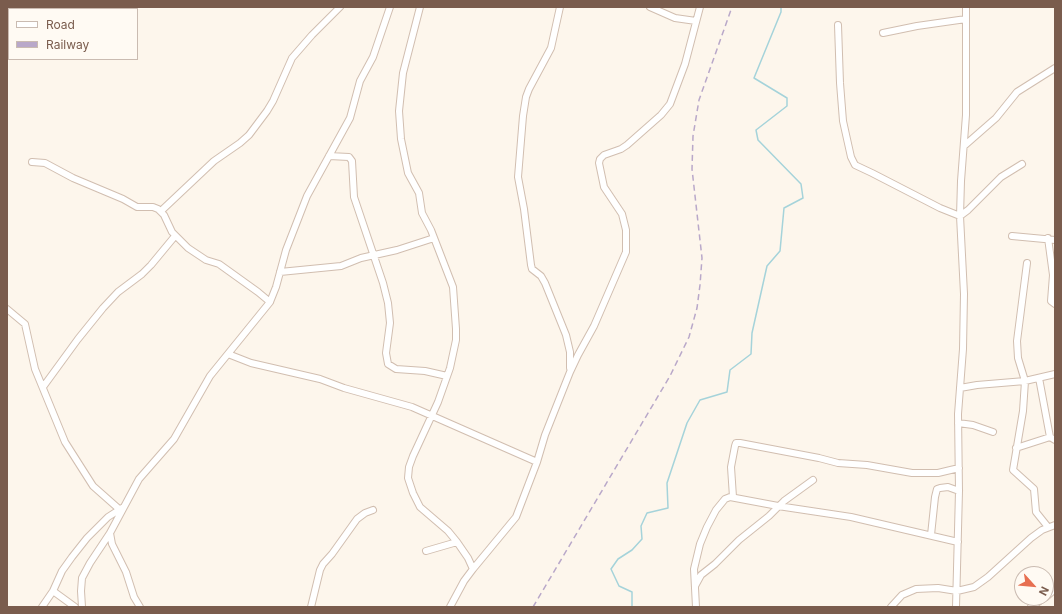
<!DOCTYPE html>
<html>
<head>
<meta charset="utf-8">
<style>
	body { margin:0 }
	#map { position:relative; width:1062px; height:614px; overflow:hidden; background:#fdf6ec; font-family:Inter,sans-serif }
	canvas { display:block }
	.frame { position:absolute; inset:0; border:8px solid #7a5c4d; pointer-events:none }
	.legend { position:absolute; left:8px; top:8px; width:130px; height:52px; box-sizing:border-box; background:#fffaf3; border:1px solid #cabbb1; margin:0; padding:5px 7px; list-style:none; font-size:12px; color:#7a5c4d }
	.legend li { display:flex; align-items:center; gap:8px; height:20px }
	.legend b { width:20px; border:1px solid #cabbb1 }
	.north { position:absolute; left:1014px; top:566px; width:40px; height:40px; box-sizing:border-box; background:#fffaf3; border:1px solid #cabbb1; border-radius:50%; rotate:117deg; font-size:11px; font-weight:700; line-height:16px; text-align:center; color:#7a5c4d }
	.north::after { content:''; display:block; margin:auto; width:14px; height:18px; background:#e76f51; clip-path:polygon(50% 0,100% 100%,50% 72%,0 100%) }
</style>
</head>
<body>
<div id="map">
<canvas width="1062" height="614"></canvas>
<div class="frame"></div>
<ul class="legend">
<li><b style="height:5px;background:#fff"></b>Road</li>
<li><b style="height:5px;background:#b9a8c9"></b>Railway</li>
</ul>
<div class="north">N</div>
</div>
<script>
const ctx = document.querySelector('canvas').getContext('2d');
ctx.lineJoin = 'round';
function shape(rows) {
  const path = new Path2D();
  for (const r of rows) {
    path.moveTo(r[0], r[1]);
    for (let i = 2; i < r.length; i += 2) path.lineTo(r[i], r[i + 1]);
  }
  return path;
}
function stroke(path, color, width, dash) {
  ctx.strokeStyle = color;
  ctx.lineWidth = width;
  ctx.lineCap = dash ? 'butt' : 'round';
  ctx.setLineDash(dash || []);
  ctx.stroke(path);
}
stroke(shape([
	[632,607,632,592,619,586,611,569,618,559,632,550,642,539,641,526,647,513,668,508,667,483,687,423,700,400,727,392,730,370,751,354,752,333,767,266,780,251,784,208,803,198,801,184,758,140,756,130,787,106,787,98,754,78,781,12,781,7]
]), '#a5d3da', 1.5);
const minor = shape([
	[420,7,403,73,399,111,401,139,408,173,419,193,422,213,431,230,453,287,456,329,456,340,450,368,438,402,413,456,409,467,408,478,413,493,420,507,448,531,457,542,468,558,473,569],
	[560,7,551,48,529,89,526,97,523,116,518,177,524,209,531,265,532,269,541,276,545,283,566,335,570,352,570,368],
	[650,7,675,18,696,21],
	[838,25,840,83,843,121,851,157,855,165,872,173,940,208,960,216,968,210,1001,177,1022,164],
	[883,33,917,26,966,19],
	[964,146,996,118,1017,92,1055,68],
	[329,156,349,157,352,161,354,197,383,283,388,303,390,323,386,353,388,364,396,369,425,371,447,376],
	[32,162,45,163,73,178,123,199,137,207,153,207,158,209,164,215,172,232,188,248,206,260,219,264,258,292,270,302],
	[161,211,214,161,240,143,249,135,267,111,273,101,292,58,312,35,340,7],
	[1012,236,1055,240],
	[1048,238,1053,275,1051,301,1055,304],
	[1027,263,1017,341,1018,358,1025,381,1023,411,1013,470,1034,489,1036,512,1048,527],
	[280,272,341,266,361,258,397,250,434,238],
	[7,309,25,324,35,369,65,442,93,486,119,509],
	[228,354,251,363,320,379,344,388,412,407,537,462],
	[1039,378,1050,437],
	[43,387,78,339,103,308,118,292,142,274,151,265,175,236],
	[960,388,977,385,1025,381,1055,374],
	[958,423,973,425,993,432],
	[1016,448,1044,439,1050,437,1055,440],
	[733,497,731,467,735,446,736,443,740,443,819,458,838,463,867,465,912,473,938,473,959,468],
	[931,535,935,497,937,489,940,488,948,487,959,491],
	[426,551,457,542],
	[695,586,701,575,715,564,739,540,769,516,784,501,813,480],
	[53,591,75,607],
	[1046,597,1055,589],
	[42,607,53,591,62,571,72,557,87,538,108,517,122,508],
	[82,607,81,591,82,578,90,563,110,533],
	[140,607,134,597,126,572,112,544,110,533,139,479,174,439,210,376,270,302,276,287,286,250,307,196,350,118,360,81,373,57,390,7],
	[311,607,320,570,323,564,332,554,357,519,365,513,373,510],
	[450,607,464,581,473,569,516,517,537,462,545,435,570,372,578,355,594,326,626,252,626,230,622,214,604,187,599,163,600,159,604,155,621,149,627,145,661,115,670,104,685,64,700,7],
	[696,607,694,569,700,544,707,527,716,510,725,499,730,497,778,506,851,517,958,542],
	[891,607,902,595,916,589,938,588,957,591,974,587,988,577,1031,538,1042,530,1055,525],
	[956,607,959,491,958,414,963,349,964,294,960,216,961,181,966,115,966,7],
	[1031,607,1044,598]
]);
stroke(minor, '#d1beb0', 8);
stroke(minor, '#fff', 6);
stroke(shape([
	[533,607,670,376,689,337,697,308,700,285,702,258,692,169,693,136,699,100,732,7]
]), '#b9a8c9', 1.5, [6, 4]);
</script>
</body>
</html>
